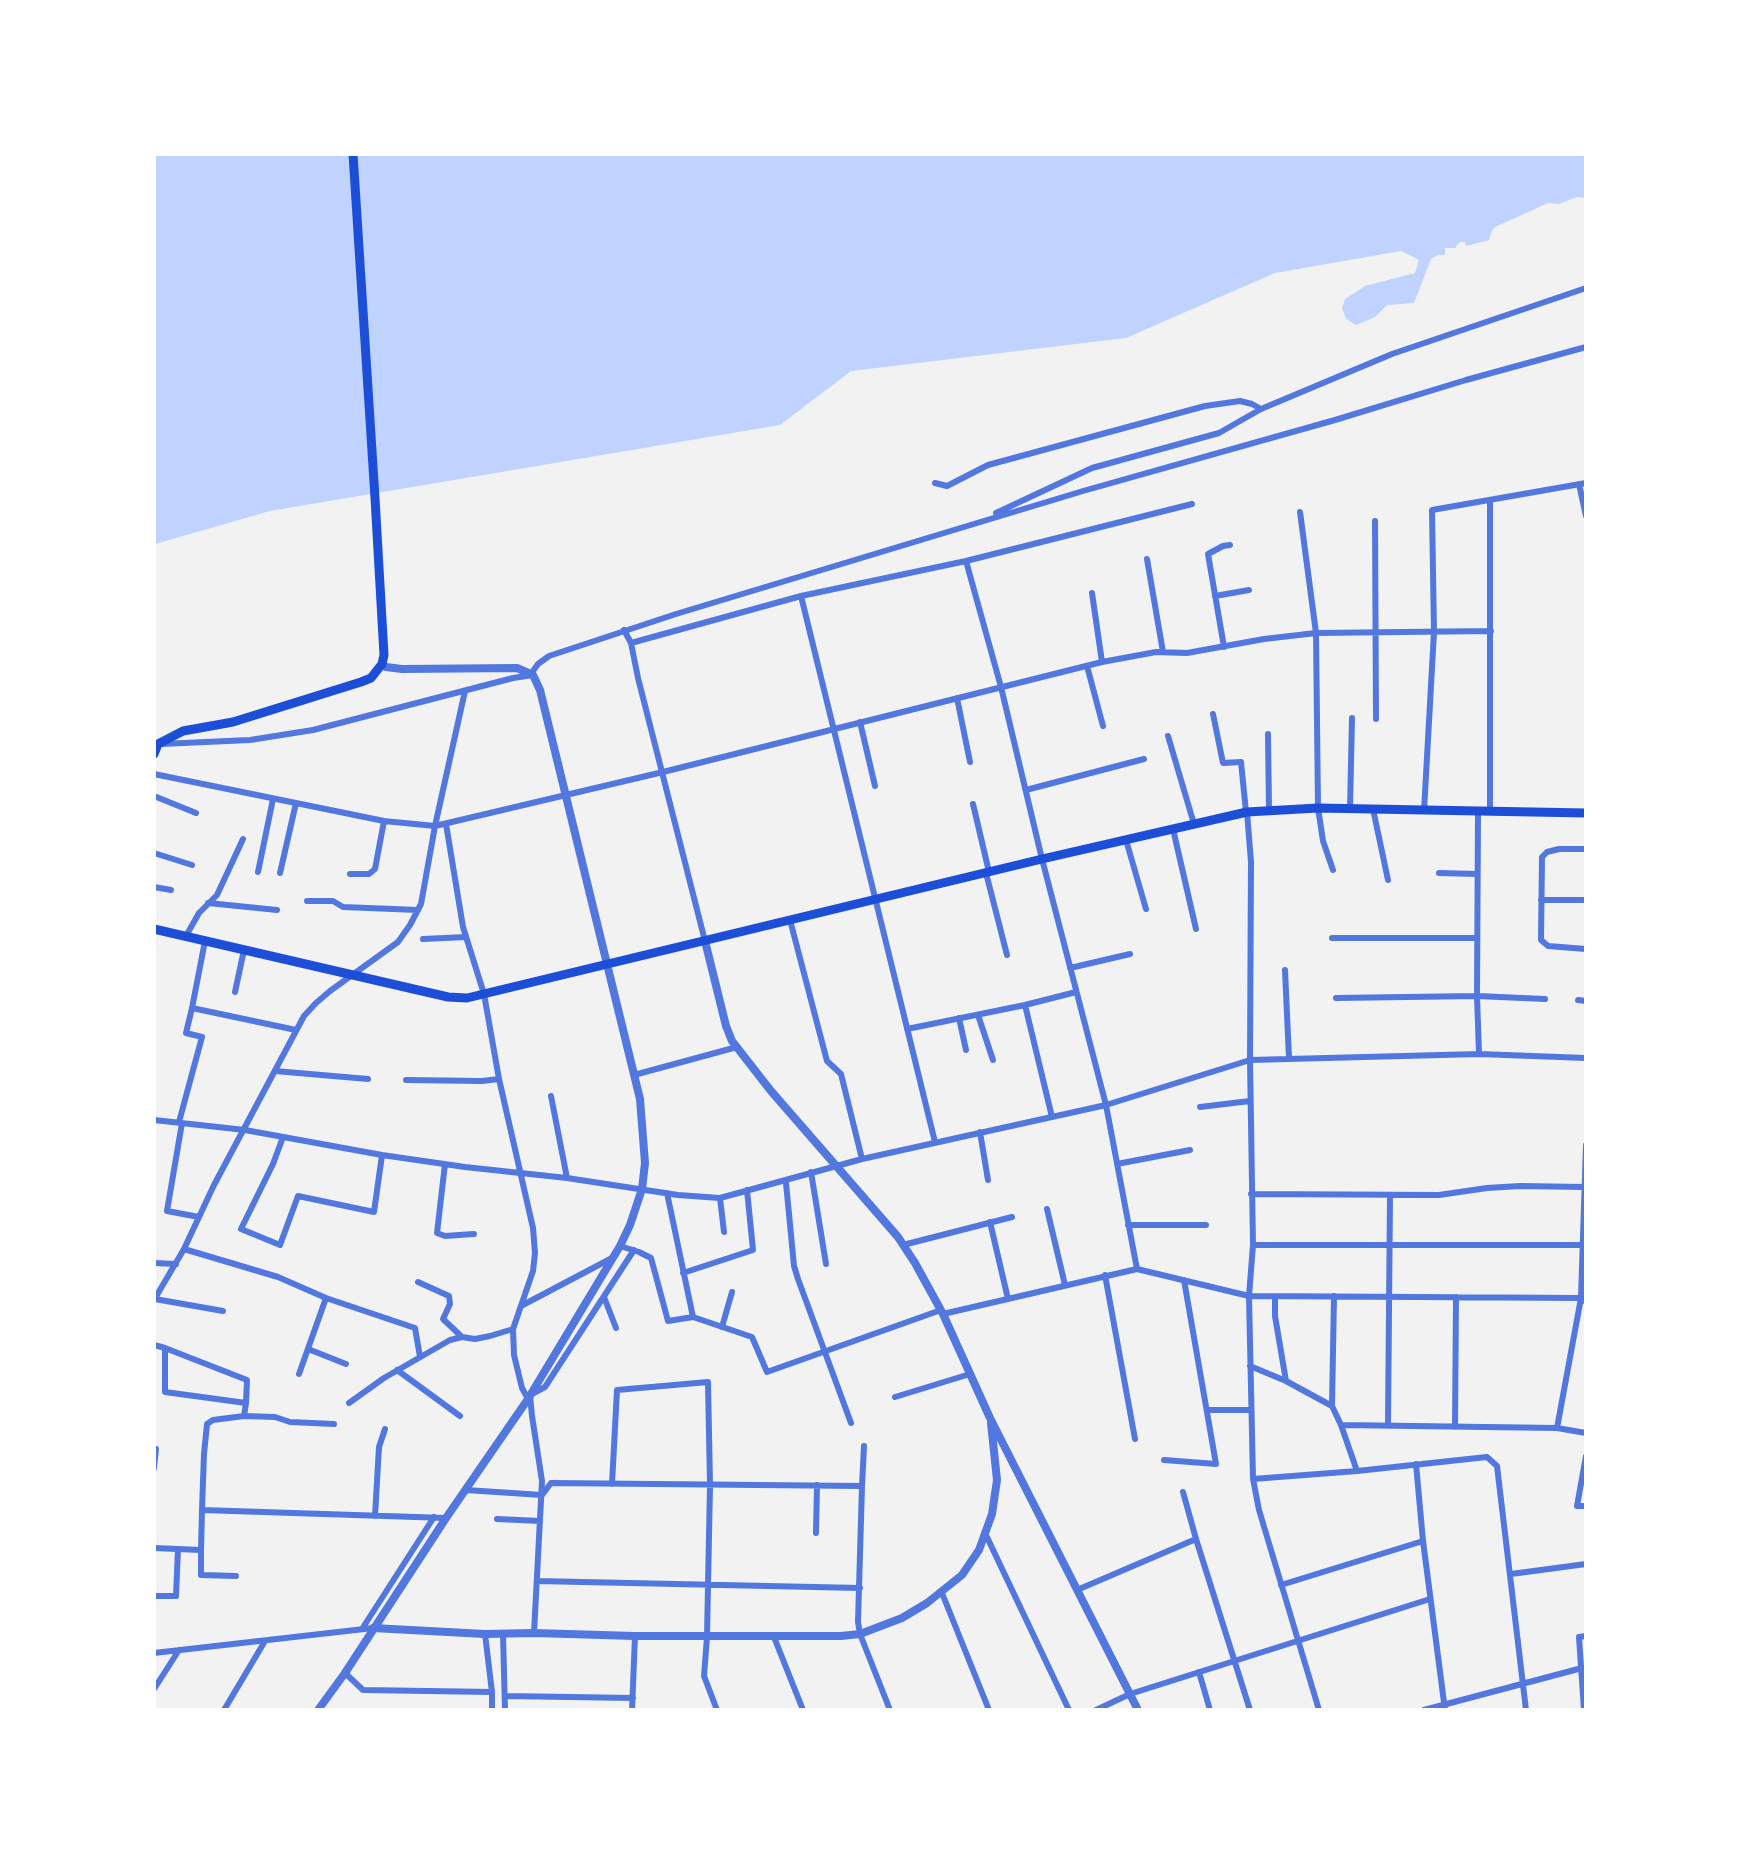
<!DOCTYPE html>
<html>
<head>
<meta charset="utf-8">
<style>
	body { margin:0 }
	#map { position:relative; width:1740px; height:1864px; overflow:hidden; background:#f2f2f2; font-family:"Archivo Narrow",sans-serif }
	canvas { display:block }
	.frame { position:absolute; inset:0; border:156px solid #fff; pointer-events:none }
</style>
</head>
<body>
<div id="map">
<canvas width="1740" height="1864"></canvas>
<div class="frame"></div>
</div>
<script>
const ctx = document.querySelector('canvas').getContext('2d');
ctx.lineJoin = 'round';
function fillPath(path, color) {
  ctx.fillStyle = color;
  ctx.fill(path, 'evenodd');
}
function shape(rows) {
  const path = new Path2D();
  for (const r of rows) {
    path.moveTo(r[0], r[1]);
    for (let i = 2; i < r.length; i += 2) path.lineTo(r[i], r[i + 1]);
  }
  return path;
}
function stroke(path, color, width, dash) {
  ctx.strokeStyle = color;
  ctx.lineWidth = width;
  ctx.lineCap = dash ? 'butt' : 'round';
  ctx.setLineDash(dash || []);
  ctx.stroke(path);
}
fillPath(shape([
	[155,155,1585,155,1585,198,1577,197,1559,204,1548,203,1495,227,1492,231,1489,240,1466,246,1465,242,1460,242,1455,248,1445,248,1445,255,1438,255,1431,259,1414,303,1387,305,1375,317,1356,325,1346,319,1342,308,1345,299,1365,286,1415,273,1419,260,1401,251,1275,273,1126,338,851,371,780,425,270,511,155,544]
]), '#bfd3fe');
stroke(shape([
	[935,483,947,486,988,465,1205,406,1240,401,1252,404,1261,409],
	[1579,484,1586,516],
	[1490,500,1490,811],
	[1300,512,1316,633,1318,808,1323,841,1333,870],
	[996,513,1092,468,1219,433,1261,409,1392,354,1586,288],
	[1375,521,1376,719],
	[1147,559,1163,652],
	[966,561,1001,687,1042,859,1106,1105,1137,1269],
	[1092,593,1102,662],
	[801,596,935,1142],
	[1215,596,1249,590],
	[624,630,631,643,638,678,705,941],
	[631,643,801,596,966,561,1192,504],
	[1224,647,1208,554,1223,546,1230,545],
	[1087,666,1103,726],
	[957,698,970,762],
	[1213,714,1223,763,1241,762,1246,812],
	[860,722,875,786],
	[1268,734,1269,810],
	[1168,736,1194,824],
	[161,744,250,740,313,730,513,678,533,675,533,671,538,664,549,656,676,614,1083,491,1335,420,1466,380,1586,347],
	[154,774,384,821,435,826,663,772,1102,662,1156,652,1187,653,1264,639,1316,633,1491,631],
	[1026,790,1144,759],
	[154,796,196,813],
	[973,804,989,872],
	[1350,809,1352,718],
	[1373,809,1388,880],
	[1424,811,1434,632,1432,510,1586,483],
	[1478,811,1477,996,1479,1054],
	[1247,812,1251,862,1250,1060,1253,1245,1249,1296,1253,1479,1259,1510,1319,1710],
	[446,824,463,927,484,994,499,1079,533,1228,535,1253,533,1271,513,1329,514,1355,522,1388,528,1399],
	[1173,829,1196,929],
	[1126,840,1146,909],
	[1586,849,1559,849,1547,852,1542,857,1541,940,1548,946,1586,949],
	[154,853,192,865],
	[258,872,273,799],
	[280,873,296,803],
	[986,873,1007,955],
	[1439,873,1477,874],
	[350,874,369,874,375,869,384,821],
	[154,887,171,890],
	[1541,900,1586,900],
	[307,901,333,901,343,907,418,910],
	[208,903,277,910],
	[790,920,827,1061,841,1074,862,1159],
	[186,936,199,913,217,895,243,839],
	[1332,938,1477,938],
	[423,939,466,937],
	[205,941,192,1008,296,1030],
	[1070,968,1130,954],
	[1285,970,1289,1058],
	[235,992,244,950],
	[1336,998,1477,996,1545,999],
	[1578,1000,1586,1001],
	[1025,1005,1052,1117],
	[978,1015,993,1060],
	[959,1018,966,1050],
	[907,1029,1025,1005,1076,992],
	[275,1071,368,1079],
	[634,1075,737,1047],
	[406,1080,482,1081,499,1079],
	[551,1096,567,1178],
	[1200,1107,1250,1101],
	[154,1120,245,1130,382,1155,465,1167,567,1178,678,1195,720,1198,862,1159,1106,1105,1250,1060,1479,1054,1586,1058],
	[179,1122,202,1037,186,1033,192,1008],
	[182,1123,167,1211,199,1217],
	[980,1132,988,1180],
	[283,1137,273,1164,241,1229,280,1245,298,1196,374,1212,382,1155],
	[445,1164,437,1233,445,1236,474,1234],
	[1117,1164,1190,1150],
	[811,1172,826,1264],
	[786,1183,794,1266,798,1279,851,1423],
	[667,1193,693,1317],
	[1251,1194,1439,1195,1487,1188,1520,1186,1584,1187],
	[720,1198,724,1232],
	[1047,1209,1065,1285],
	[990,1222,1008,1299],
	[1128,1225,1206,1225],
	[903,1245,1012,1217],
	[1253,1245,1583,1245],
	[620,1246,639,1252,651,1258,668,1321,693,1317,752,1337,767,1372,941,1310],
	[184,1249,278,1277,326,1298,415,1328,420,1357],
	[154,1263,176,1264],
	[683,1273,753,1250,747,1190],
	[1105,1275,1135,1439],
	[418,1282,449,1296,450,1304,443,1319,462,1337],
	[604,1297,616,1328],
	[1275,1297,1275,1316,1286,1381],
	[155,1299,223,1311],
	[154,1300,184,1249,214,1185,304,1016,316,1003,330,991,398,942,410,925,421,904,435,826,465,691],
	[521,1306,612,1258],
	[943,1314,1137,1269,1249,1296,1581,1298,1586,1302],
	[722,1327,732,1292],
	[154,1345,165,1348,247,1380,246,1403,165,1392,165,1348],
	[308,1349,346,1364],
	[1250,1366,1286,1381,1332,1406,1341,1425,1357,1471],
	[397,1370,460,1416],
	[299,1374,326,1298],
	[895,1397,970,1374],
	[349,1403,384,1378,450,1340,462,1337,475,1339,490,1336,513,1329],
	[1332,1406,1334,1296],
	[1207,1410,1251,1410],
	[244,1416,275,1417,290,1422,334,1424],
	[1341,1425,1557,1428,1581,1298,1586,1145],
	[1388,1425,1390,1195],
	[1455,1427,1456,1297],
	[1557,1428,1586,1433],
	[1586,1456,1577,1506,1586,1506],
	[1164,1460,1216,1464,1184,1280],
	[1416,1464,1423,1541,1445,1710],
	[154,1468,156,1449],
	[1253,1479,1357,1471,1487,1457,1497,1466,1526,1710],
	[612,1484,617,1390,708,1382,710,1485,707,1637,704,1676,717,1710],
	[862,1486,864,1446],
	[466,1490,542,1495,551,1483,862,1486,858,1622,860,1634,890,1710],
	[1183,1492,1196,1539],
	[202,1510,204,1454,207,1424,213,1420,244,1416,246,1403],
	[375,1516,379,1447,385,1429],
	[497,1519,540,1521],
	[816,1533,817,1485],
	[986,1535,1069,1710],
	[154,1548,201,1550,202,1510,446,1518],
	[201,1550,201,1575,236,1576],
	[1511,1574,1586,1564],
	[537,1581,860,1588],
	[1281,1585,1423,1541],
	[1077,1590,1196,1539,1250,1710],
	[942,1593,989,1710],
	[154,1596,176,1596,178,1549],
	[362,1629,434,1517],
	[534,1633,542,1481,532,1416,530,1395,545,1387,634,1250],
	[485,1634,492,1692,492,1710],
	[503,1634,505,1710],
	[774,1637,803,1710],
	[154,1653,373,1628],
	[1199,1672,1210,1710],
	[345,1673,363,1690,492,1692],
	[154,1689,179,1650],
	[506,1696,633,1698],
	[224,1710,265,1641],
	[632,1710,635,1636],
	[1096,1710,1130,1694,1430,1599],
	[1424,1710,1582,1668],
	[1584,1710,1579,1637,1586,1636]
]), '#5277de', 6);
stroke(shape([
	[705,941,726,1026,732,1041,771,1091,898,1237,915,1263,943,1314,990,1418,1138,1710],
	[373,1628,485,1634,534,1633,635,1636,841,1636,860,1634,902,1618,927,1603,962,1575,979,1550,992,1514,997,1480,991,1423],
	[318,1710,345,1673,446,1518,528,1399,620,1246,630,1225,642,1189,645,1163,640,1099,540,690,533,675,517,668,402,669,386,667,382,664]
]), '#5277de', 8);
stroke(shape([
	[154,754,158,744,183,731,233,722,361,682,371,678,382,664,384,655,375,498,353,154],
	[154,929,448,997,467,998,1042,859,1247,812,1318,808,1586,813]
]), '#1d4ed8', 9);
</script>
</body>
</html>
